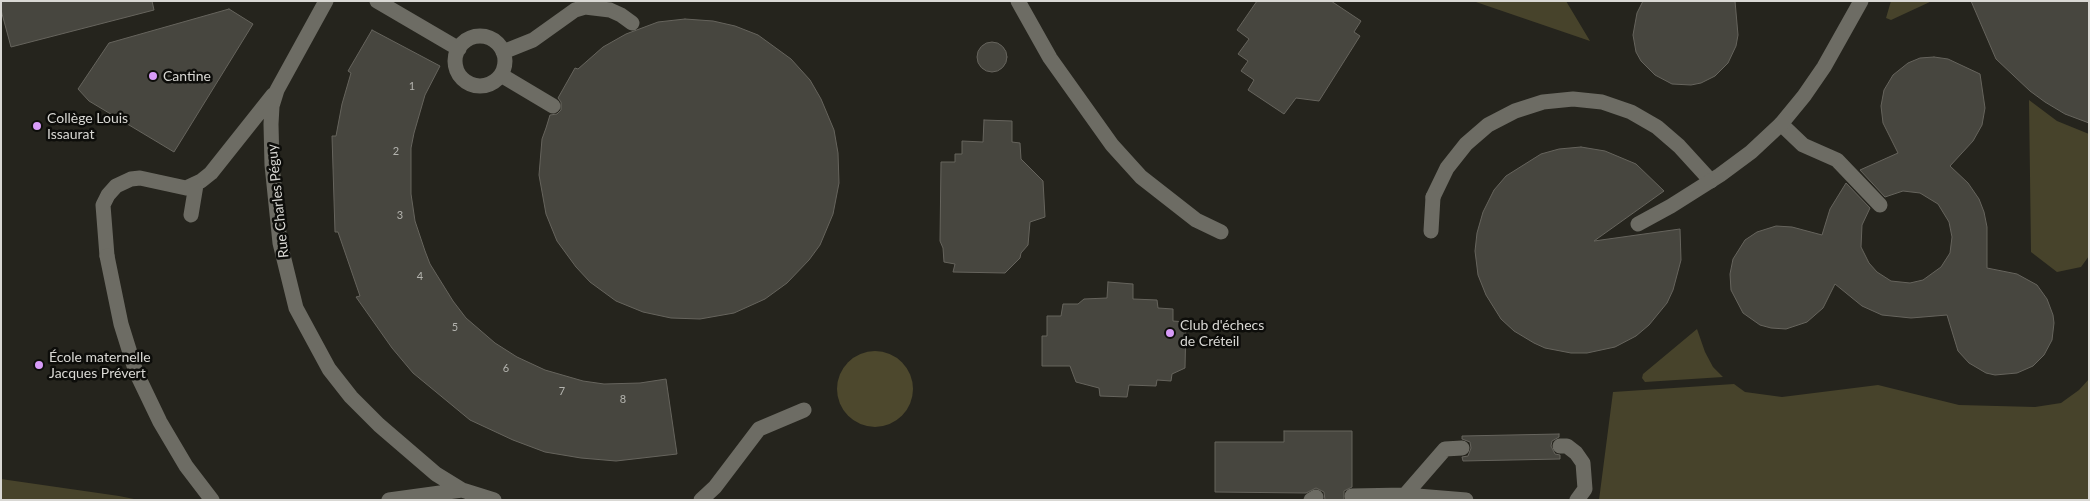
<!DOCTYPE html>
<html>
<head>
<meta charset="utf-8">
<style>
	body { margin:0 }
	#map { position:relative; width:2090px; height:501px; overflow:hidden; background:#25241d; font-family:Lato,sans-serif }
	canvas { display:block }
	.frame { position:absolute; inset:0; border:2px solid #d9d8d4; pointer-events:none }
</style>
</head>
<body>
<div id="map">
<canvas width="2090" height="501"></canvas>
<div class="frame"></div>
</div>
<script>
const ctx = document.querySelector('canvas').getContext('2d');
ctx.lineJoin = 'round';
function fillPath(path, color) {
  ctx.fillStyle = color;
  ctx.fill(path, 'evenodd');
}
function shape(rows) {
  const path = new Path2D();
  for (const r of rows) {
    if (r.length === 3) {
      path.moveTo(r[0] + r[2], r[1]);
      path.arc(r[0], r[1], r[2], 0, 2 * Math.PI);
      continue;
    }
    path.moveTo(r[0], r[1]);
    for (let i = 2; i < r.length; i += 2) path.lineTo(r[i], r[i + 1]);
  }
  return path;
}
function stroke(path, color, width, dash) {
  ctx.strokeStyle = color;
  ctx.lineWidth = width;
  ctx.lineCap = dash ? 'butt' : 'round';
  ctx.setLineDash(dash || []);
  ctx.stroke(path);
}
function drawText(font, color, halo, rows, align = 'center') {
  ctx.font = font + ' Lato,sans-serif';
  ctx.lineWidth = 5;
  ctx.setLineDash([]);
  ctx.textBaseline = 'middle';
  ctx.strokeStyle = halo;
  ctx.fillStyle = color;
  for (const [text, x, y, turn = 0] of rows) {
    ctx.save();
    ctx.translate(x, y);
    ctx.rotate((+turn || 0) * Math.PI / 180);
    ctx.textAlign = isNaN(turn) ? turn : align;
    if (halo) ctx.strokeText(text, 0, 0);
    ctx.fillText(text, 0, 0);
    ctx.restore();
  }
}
fillPath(shape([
	[1473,1,1566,1,1590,41],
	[1891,1,1932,1,1891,20,1886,18],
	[2029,100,2057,121,2089,134,2089,256,2081,267,2057,272,2031,252],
	[1697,329,1705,352,1713,367,1723,377,1645,382,1642,378,1643,374],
	[2089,379,2089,500,1599,500,1613,392,1734,384,1745,392,1782,397,1878,385,1959,405,2035,407,2061,403,2079,390],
	[1,479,119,496,139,500,1,500]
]), '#47432b');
fillPath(shape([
	[875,389,38]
]), '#4d482d');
const building = shape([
	[1,1,152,1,154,10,11,47,1,10,1,1],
	[1257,1,1331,1,1361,21,1354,32,1360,36,1319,101,1296,98,1284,114,1248,90,1254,80,1241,71,1248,61,1238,54,1249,39,1237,30,1257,1],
	[1643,1,1735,1,1738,35,1736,46,1728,63,1715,76,1701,83,1691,85,1672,84,1655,75,1641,61,1636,52,1633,35,1637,13,1643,1],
	[1971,1,2089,1,2089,123,2065,114,2045,102,2030,91,1996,59,1971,1],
	[229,9,253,24,174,152,89,101,78,89,109,43,229,9],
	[685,19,713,21,735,26,758,35,791,59,810,80,821,99,834,130,838,153,839,183,833,214,820,245,809,260,787,283,765,299,734,313,700,319,671,318,643,312,616,301,590,282,576,267,557,241,546,214,539,175,542,139,546,128,550,115,557,114,561,110,561,102,558,98,575,68,578,69,603,47,626,34,658,22,685,19],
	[372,30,440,66,425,95,414,133,411,148,411,194,415,221,425,251,430,264,453,301,466,318,495,343,517,357,545,370,583,381,604,384,640,383,666,379,677,454,616,461,581,458,545,452,513,440,470,420,413,373,392,348,356,297,360,296,338,232,335,232,332,136,336,136,342,104,351,73,348,71,372,30],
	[992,57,15],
	[1934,57,1948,59,1980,74,1985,108,1982,125,1973,141,1950,166,1968,183,1979,199,1984,212,1987,227,1987,268,2017,274,2037,285,2047,299,2053,315,2054,323,2052,340,2044,355,2033,366,2017,373,1995,375,1986,373,1969,363,1958,351,1947,315,1911,318,1882,315,1862,306,1835,284,1823,308,1807,322,1786,329,1771,328,1760,325,1743,313,1731,290,1730,274,1733,259,1745,240,1757,232,1776,226,1792,227,1822,235,1830,209,1846,183,1870,208,1862,225,1861,247,1869,263,1877,272,1891,281,1910,283,1923,280,1941,267,1950,253,1952,237,1949,222,1938,204,1920,193,1903,191,1885,197,1860,170,1898,153,1883,123,1881,106,1884,90,1893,75,1908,63,1920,58,1934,57],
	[984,120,1012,121,1012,142,1020,143,1021,159,1043,181,1045,217,1030,222,1028,245,1021,253,1020,258,1005,273,953,272,955,264,944,262,943,248,940,241,941,162,955,162,955,154,962,154,962,141,983,142,984,120],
	[1581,147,1605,151,1636,164,1664,191,1594,241,1680,229,1681,260,1673,290,1667,303,1649,325,1636,336,1615,347,1587,353,1571,353,1545,348,1534,343,1514,331,1501,319,1486,295,1478,275,1475,251,1477,233,1483,212,1494,190,1506,176,1541,154,1559,149,1581,147],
	[1108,282,1133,284,1133,299,1157,300,1158,308,1173,309,1173,321,1186,322,1185,368,1172,374,1171,381,1157,380,1156,386,1129,385,1127,397,1100,396,1099,388,1076,382,1070,366,1042,366,1042,336,1047,336,1047,316,1061,316,1063,304,1078,304,1084,299,1107,298,1108,282],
	[1284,431,1352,431,1352,487,1344,491,1344,500,1325,500,1324,492,1316,488,1306,493,1215,492,1215,442,1284,442,1284,431],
	[1559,434,1559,437,1552,441,1551,446,1555,454,1560,455,1560,459,1463,461,1462,457,1468,456,1471,448,1470,442,1462,439,1462,436,1559,434]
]);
fillPath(building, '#47463f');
stroke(building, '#66645d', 1);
stroke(shape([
	[326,1,277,90,272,106,271,124,272,165,280,243,296,308,329,369,351,397,379,425,436,474,462,490,494,500],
	[377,1,459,49],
	[480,61,25],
	[503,52,533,40,575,10,585,7,610,10,621,15,632,23],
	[501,75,553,106],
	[1781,124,1803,145,1837,160,1880,205],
	[1433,197,1447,168,1466,144,1488,125,1515,111,1543,102,1573,99,1602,102,1631,112,1657,127,1679,146,1711,181],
	[191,215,196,185],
	[107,256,103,205,108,195,116,186,131,179,140,178,186,188,201,181,211,173,273,95],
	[1560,446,1567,446,1576,453,1583,463,1585,489,1577,500],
	[1405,495,1445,449,1462,448],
	[1352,496,1405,495,1466,500],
	[389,500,462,490],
	[701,500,715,487,759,429,804,410],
	[1311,500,1316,497]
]), '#6d6c64', 15);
stroke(shape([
	[1018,1,1050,58,1112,145,1141,177,1196,220,1221,232],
	[1638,224,1671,206,1720,175,1751,152,1781,124,1804,96,1824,67,1861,1],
	[1431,231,1433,197],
	[107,256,121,324,136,372,160,422,186,466,212,500]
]), '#6d6c64', 15);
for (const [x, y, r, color] of [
	[153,76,5,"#d89bf8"],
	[37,126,5,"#d89bf8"],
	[1170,333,5,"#d89bf8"],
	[39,365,5,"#d89bf8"]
]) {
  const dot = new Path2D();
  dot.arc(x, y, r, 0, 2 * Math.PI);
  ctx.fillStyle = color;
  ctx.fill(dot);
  stroke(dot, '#0d0d0a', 2);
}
drawText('11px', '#b4b4af', null, [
	["1",412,86],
	["2",396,151],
	["3",400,215],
	["4",420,276],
	["5",455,327],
	["6",506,368],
	["7",562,391],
	["8",623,399]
]);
drawText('14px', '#d9d8d4', '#0d0d0a', [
	["Cantine",163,76],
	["Collège Louis",47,118],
	["Issaurat",47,134],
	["Club d'échecs",1180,325],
	["de Créteil",1180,341],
	["École maternelle",49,357],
	["Jacques Prévert",49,373]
], 'left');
drawText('14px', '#d9d8d4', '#0d0d0a', [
	["Rue Charles Péguy",278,201,-96]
]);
</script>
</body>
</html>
